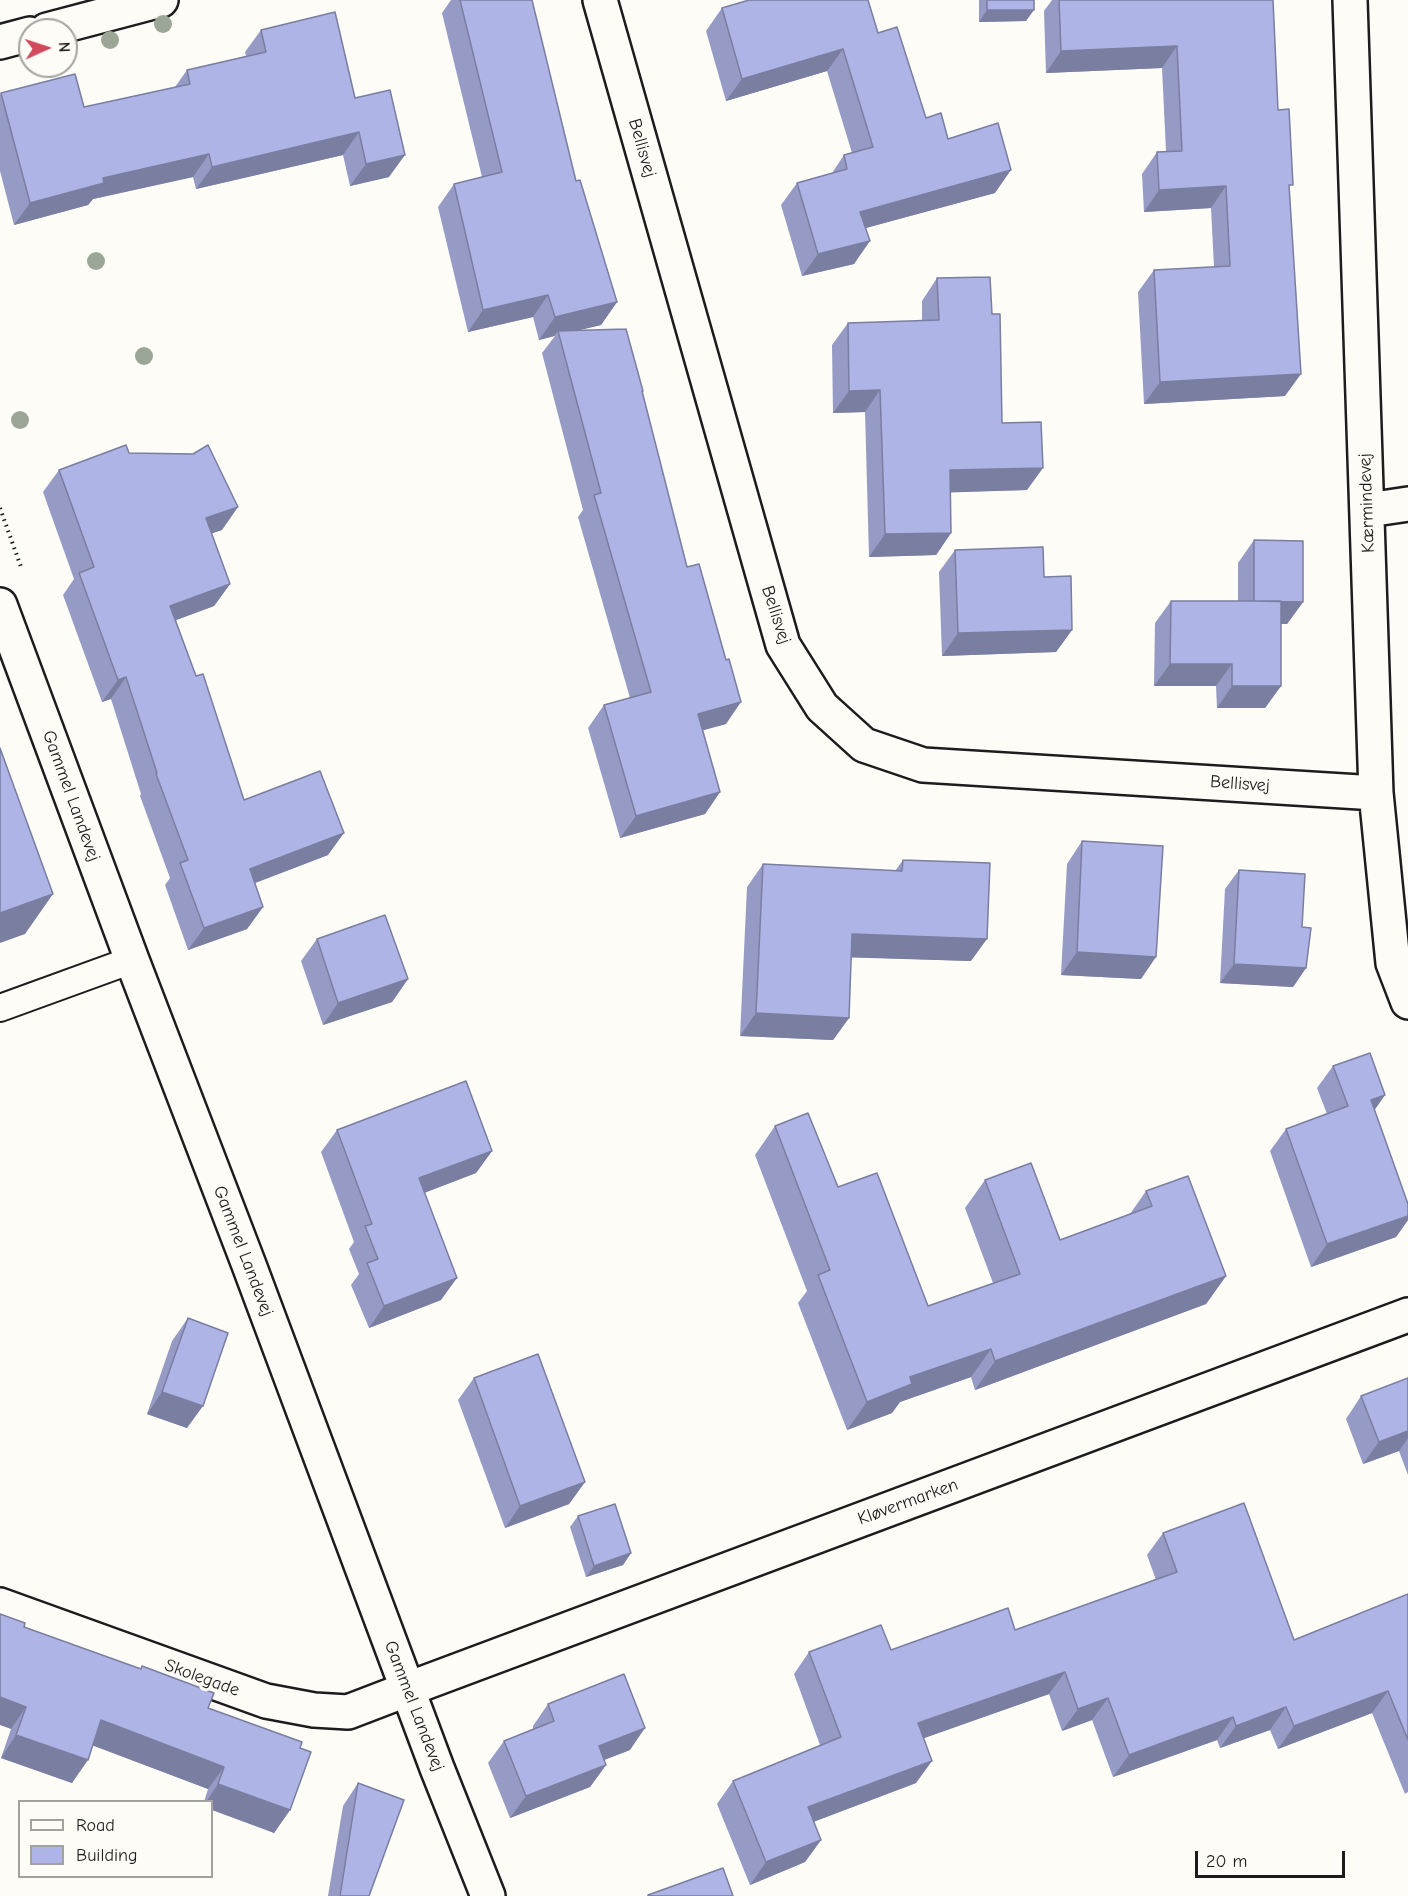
<!DOCTYPE html>
<html>
<head>
<meta charset="utf-8">
<style>
	body { margin:0 }
	#map { position:relative; width:1408px; height:1896px; overflow:hidden; background:#fdfcf7; font-family:"Comic Neue",sans-serif }
	canvas { display:block }
	.legend { position:absolute; left:18px; top:1800px; width:195px; height:78px; box-sizing:border-box; background:#fdfcf7; border:2px solid #a3a29f; margin:0; padding:8px 10px; list-style:none; font-size:18px; color:#1c1c1c }
	.legend li { display:flex; align-items:center; gap:12px; height:30px }
	.legend b { width:30px; border:2px solid #a3a29f }
	.north { position:absolute; left:18px; top:18px; width:60px; height:60px; box-sizing:border-box; background:#fdfcf7; border:2px solid #a3a29f; border-radius:50%; rotate:87deg; font-size:16px; font-weight:700; line-height:24px; text-align:center; color:#1c1c1c }
	.north::after { content:''; display:block; margin:auto; width:21px; height:27px; background:#d1495b; clip-path:polygon(50% 0,100% 100%,50% 72%,0 100%) }
	.scale { position:absolute; left:1195px; top:1851px; width:150px; height:27px; box-sizing:border-box; border:3px solid #1c1c1c; border-top:0; padding-left:8px; font-size:18px; line-height:21px; white-space:nowrap; color:#1c1c1c; -webkit-text-stroke:4px #fdfcf7; paint-order:stroke }
</style>
</head>
<body>
<div id="map">
<canvas width="1408" height="1896"></canvas>
<ul class="legend">
<li><b style="height:8px;background:#fdfcf7"></b>Road</li>
<li><b style="height:16px;background:#aeb4e5"></b>Building</li>
</ul>
<div class="north">N</div>
<div class="scale">20 m</div>
</div>
<script>
const ctx = document.querySelector('canvas').getContext('2d');
ctx.lineJoin = 'round';
function shape(rows) {
  const path = new Path2D();
  for (const r of rows) {
    path.moveTo(r[0], r[1]);
    for (let i = 2; i < r.length; i += 2) path.lineTo(r[i], r[i + 1]);
  }
  return path;
}
function stroke(path, color, width, dash) {
  ctx.strokeStyle = color;
  ctx.lineWidth = width;
  ctx.lineCap = dash ? 'butt' : 'round';
  ctx.setLineDash(dash || []);
  ctx.stroke(path);
}
function fillPath(path, color) {
  ctx.fillStyle = color;
  ctx.fill(path, 'evenodd');
}
function drawText(font, color, halo, rows, align = 'center') {
  ctx.font = font + ' "Comic Neue",sans-serif';
  ctx.lineWidth = 6;
  ctx.setLineDash([]);
  ctx.textBaseline = 'middle';
  ctx.strokeStyle = halo;
  ctx.fillStyle = color;
  for (const [text, x, y, turn = 0] of rows) {
    ctx.save();
    ctx.translate(x, y);
    ctx.rotate((+turn || 0) * Math.PI / 180);
    ctx.textAlign = isNaN(turn) ? turn : align;
    if (halo) ctx.strokeText(text, 0, 0);
    ctx.fillText(text, 0, 0);
    ctx.restore();
  }
}
const service = shape([
	[0,1008,132,960]
]);
const minor = shape([
	[600,0,783,645,822,707,864,745,923,765,1376,793],
	[1350,0,1376,793,1393,963,1408,1002],
	[47,30,161,0],
	[0,42,30,34],
	[1368,510,1408,504],
	[408,1689,1408,1315]
]);
const tertiary = shape([
	[0,605,132,960,249,1265,437,1768,488,1896],
	[0,1605,266,1701,314,1710,348,1712,408,1689]
]);
stroke(service, '#1c1c1c', 30);
stroke(minor, '#1c1c1c', 38);
stroke(tertiary, '#1c1c1c', 38);
stroke(shape([
	[0,508,21,567]
]), '#1c1c1c', 4, [1.5, 4.5]);
stroke(service, '#fdfcf7', 26);
stroke(minor, '#fdfcf7', 33);
stroke(tertiary, '#fdfcf7', 33);
ctx.fillStyle = '#9ca697';
for (const [x, y] of [
	[163,24],
	[110,40],
	[96,261],
	[144,356],
	[20,420]
]) {
  ctx.beginPath();
  ctx.arc(x, y, 9, 0, 2 * Math.PI);
  ctx.fill();
}
fillPath(shape([
	[451,0,532,0,576,181,617,302,601,325,579,330,642,393,726,724,703,730,720,792,705,814,620,838,588,728,604,705,630,698,578,517,583,510,542,353,555,336,539,340,533,317,468,332,438,207,454,184,482,177,442,13],
	[979,0,1034,0,1026,21,979,22],
	[1052,0,1273,0,1278,110,1289,191,1285,396,1144,404,1138,292,1154,270,1214,267,1211,208,1144,212,1142,174,1157,152,1166,151,1162,68,1046,73,1044,11],
	[722,8,878,33,926,118,948,139,995,193,865,228,854,264,802,276,781,205,797,183,832,173,844,155,852,153,827,71,726,101,706,31],
	[261,30,355,98,389,177,350,186,343,155,196,189,193,177,93,199,88,205,14,225,0,171,0,95,1,93,84,107,175,87,187,70,246,56,245,52],
	[937,278,992,314,1002,423,1027,490,950,492,951,533,936,555,869,557,865,412,833,413,832,345,848,323,922,321,922,301],
	[129,453,222,530,211,533,230,584,214,606,176,620,196,676,244,800,328,855,255,883,263,907,247,929,188,950,165,885,170,878,140,796,141,794,111,699,102,702,63,595,74,579,43,492,59,470],
	[1254,540,1303,602,1287,624,1281,624,1281,686,1265,708,1217,708,1216,686,1154,686,1155,623,1171,601,1238,601,1238,563],
	[955,550,1044,577,1072,630,1056,652,942,656,939,572],
	[1082,841,1141,979,1061,975,1067,864],
	[903,860,971,961,851,957,849,1018,833,1040,740,1036,747,887,763,864,895,871],
	[1239,870,1302,927,1306,968,1293,987,1220,983,1225,889],
	[317,939,408,979,392,1002,323,1025,301,961],
	[1333,1066,1385,1095,1374,1110,1408,1204,1408,1220,1396,1237,1311,1267,1270,1151,1286,1129,1327,1114,1317,1088],
	[775,1126,838,1187,928,1306,993,1283,965,1208,985,1180,1060,1240,1130,1214,1146,1191,1226,1276,1206,1304,975,1390,971,1377,900,1402,892,1413,847,1430,798,1303,807,1291,755,1155],
	[337,1130,492,1151,476,1173,424,1193,441,1300,369,1328,351,1285,359,1274,349,1249,354,1242,321,1152],
	[188,1318,187,1428,147,1414,172,1341],
	[474,1378,585,1482,569,1504,505,1528,458,1400],
	[1408,1378,1408,1475,1399,1451,1363,1464,1346,1419,1361,1396],
	[578,1516,631,1553,623,1565,586,1577,570,1527],
	[1163,1533,1294,1640,1408,1594,1408,1792,1405,1794,1372,1713,1278,1749,1270,1730,1220,1748,1217,1740,1113,1777,1092,1720,1062,1731,1049,1694,923,1738,916,1783,813,1822,821,1840,805,1862,750,1885,717,1804,733,1781,820,1745,794,1674,809,1652,891,1650,1015,1630,1156,1580,1147,1555],
	[24,1627,140,1669,142,1666,208,1708,300,1748,290,1810,274,1833,212,1802,204,1802,208,1789,93,1745,72,1783,1,1758,11,1729],
	[548,1704,630,1750,604,1760,606,1765,590,1787,510,1818,488,1763,504,1741,533,1729,533,1726],
	[358,1783,369,1896,328,1896,343,1806]
]), '#969bc5');
fillPath(shape([
	[987,10,1034,10,1026,21,979,22],
	[1177,46,1162,68,1046,73,1061,51],
	[843,49,827,71,726,101,742,79],
	[359,132,343,155,196,189,212,167],
	[209,154,193,177,93,199,88,205,14,225,30,203,103,178],
	[405,155,389,177,350,186,366,164],
	[1011,170,995,193,844,234,860,212],
	[1226,186,1211,208,1144,212,1159,190],
	[870,241,854,264,802,276,818,254],
	[548,295,533,317,468,332,483,310],
	[617,302,601,325,559,335,558,331,554,336,539,340,555,317],
	[1301,374,1285,396,1144,404,1160,382],
	[880,390,865,412,833,413,849,391],
	[1043,468,1027,490,934,493,950,470],
	[238,507,222,530,190,541,206,518],
	[951,533,936,555,869,557,885,534],
	[230,584,214,606,155,628,170,606],
	[1254,601,1303,602,1287,624,1238,623],
	[1072,630,1056,652,942,656,958,633],
	[1170,664,1232,664,1216,686,1154,686],
	[126,677,111,699,102,702,118,680],
	[1232,686,1281,686,1265,708,1217,708],
	[741,702,726,724,682,736,698,714],
	[720,792,705,814,620,838,636,816],
	[344,833,328,855,234,891,250,869],
	[53,894,25,934,0,943,0,913],
	[263,907,247,929,188,950,204,928],
	[852,934,987,939,971,961,836,957],
	[1077,952,1156,957,1141,979,1061,975],
	[1234,964,1306,968,1293,987,1220,983],
	[408,979,392,1002,323,1025,338,1003],
	[756,1013,849,1018,833,1040,740,1036],
	[1385,1095,1369,1118,1371,1100],
	[492,1151,476,1173,403,1201,419,1178],
	[1408,1216,1408,1220,1396,1237,1311,1267,1327,1244],
	[1226,1276,1206,1304,975,1390,995,1361],
	[457,1278,441,1300,369,1328,384,1306],
	[991,1349,971,1377,900,1402,892,1413,847,1430,867,1402,910,1377],
	[162,1392,203,1406,187,1428,147,1414],
	[1408,1431,1408,1438,1399,1451,1363,1464,1379,1442],
	[585,1482,569,1504,505,1528,520,1506],
	[631,1553,623,1565,586,1577,594,1566],
	[1065,1672,1049,1694,902,1746,918,1723],
	[1388,1691,1372,1713,1278,1749,1294,1726],
	[0,1697,26,1707,11,1729,0,1725],
	[1108,1698,1092,1720,1062,1731,1078,1709],
	[1286,1707,1270,1730,1220,1748,1236,1726],
	[1233,1717,1217,1740,1113,1777,1129,1755],
	[101,1720,224,1767,208,1789,86,1743],
	[645,1728,630,1750,583,1768,599,1746],
	[16,1735,88,1760,72,1783,1,1758],
	[932,1761,916,1783,792,1830,808,1807],
	[606,1765,590,1787,510,1818,526,1796],
	[218,1784,290,1810,274,1833,212,1810,212,1802,206,1802],
	[821,1840,805,1862,750,1885,766,1862]
]), '#7a7ea0');
const building = shape([
	[460,0,532,0,576,181,580,180,617,302,555,317,548,295,483,310,454,184,502,172,460,0],
	[749,0,868,0,878,33,897,27,926,118,941,113,948,139,998,123,1011,170,860,212,870,241,818,254,797,183,847,169,844,155,873,147,843,49,742,79,722,8,749,0],
	[987,0,1034,0,1034,10,987,10,987,0],
	[1059,0,1273,0,1278,110,1289,109,1293,185,1289,185,1301,374,1160,382,1154,270,1230,266,1226,186,1159,190,1157,152,1182,151,1177,46,1061,51,1059,0],
	[335,12,355,98,390,90,405,155,366,164,359,132,212,167,209,154,103,178,104,183,30,203,1,93,75,74,84,107,190,84,187,70,266,52,261,30,335,12],
	[990,277,992,314,1000,314,1002,423,1041,422,1043,468,950,470,951,533,885,534,880,390,849,391,848,323,939,320,937,278,990,277],
	[626,329,643,391,642,391,687,567,699,564,726,660,729,659,741,702,698,714,720,792,636,816,604,705,651,692,594,495,601,493,558,331,626,329],
	[126,445,129,453,193,454,208,445,238,507,206,518,230,584,170,606,196,676,203,674,244,800,320,771,344,833,250,869,263,907,204,928,180,863,188,860,156,774,157,773,126,677,118,680,79,573,94,567,59,470,126,445],
	[1254,540,1303,541,1303,602,1254,601,1254,540],
	[1043,547,1044,577,1071,576,1072,630,958,633,955,550,1043,547],
	[1171,601,1281,601,1281,686,1232,686,1232,664,1170,664,1171,601],
	[0,748,53,894,0,913,0,748],
	[1082,841,1163,846,1156,957,1077,952,1082,841],
	[903,860,990,863,987,939,852,934,849,1018,756,1013,763,864,902,871,903,860],
	[1239,870,1305,874,1302,927,1311,928,1306,968,1234,964,1239,870],
	[385,915,408,979,338,1003,317,939,385,915],
	[1370,1053,1385,1095,1371,1100,1408,1204,1408,1216,1327,1244,1286,1129,1348,1106,1333,1066,1370,1053],
	[466,1081,492,1151,419,1178,457,1278,384,1306,367,1263,378,1259,365,1226,372,1224,337,1130,466,1081],
	[808,1113,838,1187,877,1173,928,1306,1020,1274,985,1180,1031,1163,1060,1240,1152,1206,1146,1191,1188,1176,1226,1276,995,1361,991,1349,910,1377,912,1384,867,1402,818,1275,830,1270,775,1126,808,1113],
	[188,1318,228,1333,203,1406,162,1392,188,1318],
	[538,1354,585,1482,520,1506,474,1378,538,1354],
	[1408,1378,1408,1431,1379,1442,1361,1396,1408,1378],
	[1244,1503,1294,1640,1408,1594,1408,1740,1388,1691,1294,1726,1286,1707,1236,1726,1233,1717,1129,1755,1108,1698,1078,1709,1065,1672,918,1723,932,1761,808,1807,821,1840,766,1862,733,1781,841,1737,809,1652,881,1625,891,1650,1008,1608,1015,1630,1177,1572,1163,1533,1244,1503],
	[615,1504,631,1553,594,1566,578,1516,615,1504],
	[0,1614,25,1623,24,1627,141,1669,142,1666,214,1693,208,1708,302,1742,300,1748,311,1752,290,1810,218,1784,224,1767,101,1720,88,1760,16,1735,26,1707,0,1697,0,1614],
	[624,1674,645,1728,599,1746,606,1765,526,1796,504,1741,554,1721,548,1704,624,1674],
	[358,1783,404,1800,369,1896,340,1896,358,1783],
	[723,1868,733,1896,648,1896,648,1895,723,1868]
]);
fillPath(building, '#aeb4e5');
stroke(building, '#7a7ea0', 1.5);
drawText('18px', '#1c1c1c', '#fdfcf7', [
	["Bellisvej",642,148,74],
	["Kærmindevej",1367,503,-92],
	["Bellisvej",776,615,72],
	["Bellisvej",1240,784,4],
	["Gammel Landevej",71,796,70],
	["Gammel Landevej",243,1251,69],
	["Kløvermarken",908,1502,-20],
	["Skolegade",202,1678,20],
	["Gammel Landevej",414,1706,69]
]);
</script>
</body>
</html>
